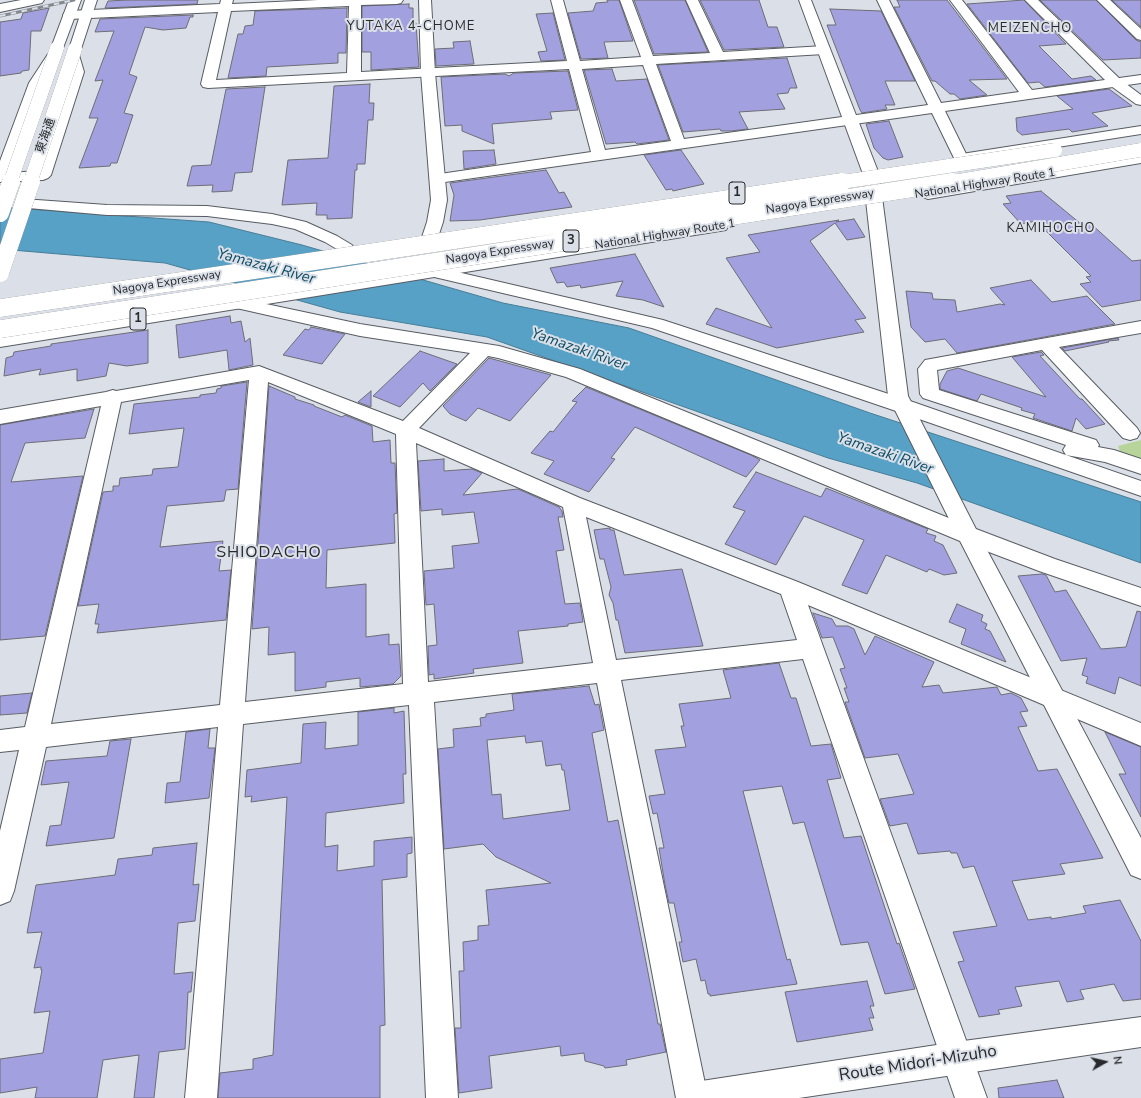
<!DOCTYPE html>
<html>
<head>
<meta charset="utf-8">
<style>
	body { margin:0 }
	#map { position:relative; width:1141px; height:1098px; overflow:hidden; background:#dbe0e8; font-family:"Nunito Sans",sans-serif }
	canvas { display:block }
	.north { position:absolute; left:1085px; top:1042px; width:40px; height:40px; -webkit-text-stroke:3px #dbe0e8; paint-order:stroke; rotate:82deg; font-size:11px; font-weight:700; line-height:16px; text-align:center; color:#282a2d }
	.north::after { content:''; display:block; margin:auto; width:14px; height:18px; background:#282a2d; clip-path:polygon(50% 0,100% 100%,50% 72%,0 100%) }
</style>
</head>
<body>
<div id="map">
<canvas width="1141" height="1098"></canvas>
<div class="north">N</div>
</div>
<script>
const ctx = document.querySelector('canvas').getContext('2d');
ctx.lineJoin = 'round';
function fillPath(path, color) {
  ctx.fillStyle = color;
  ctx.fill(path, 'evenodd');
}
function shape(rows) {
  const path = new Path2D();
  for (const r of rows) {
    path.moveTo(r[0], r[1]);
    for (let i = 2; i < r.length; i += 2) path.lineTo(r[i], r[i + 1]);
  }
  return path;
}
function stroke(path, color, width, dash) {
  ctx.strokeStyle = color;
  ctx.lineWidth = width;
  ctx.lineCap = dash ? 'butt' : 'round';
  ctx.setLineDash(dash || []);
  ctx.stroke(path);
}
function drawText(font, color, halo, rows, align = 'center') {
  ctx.font = font + ' "Nunito Sans","Noto Sans JP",sans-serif';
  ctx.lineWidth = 4;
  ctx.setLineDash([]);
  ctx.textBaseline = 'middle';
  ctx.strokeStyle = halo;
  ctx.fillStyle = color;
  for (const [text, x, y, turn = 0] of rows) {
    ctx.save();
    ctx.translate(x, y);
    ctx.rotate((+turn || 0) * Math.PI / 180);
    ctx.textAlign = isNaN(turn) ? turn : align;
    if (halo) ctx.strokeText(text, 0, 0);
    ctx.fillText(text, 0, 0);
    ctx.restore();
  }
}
fillPath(shape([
	[1141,440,1141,461,1121,454,1118,446]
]), '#b7d59b');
const water = shape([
	[0,207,209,222,302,245,503,303,629,328,870,413,1141,502,1141,563,917,483,828,458,487,337,340,312,165,263,0,249,0,207]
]);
fillPath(water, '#56a1c5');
stroke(water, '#487d97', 1);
const building = shape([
	[128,0,198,0,197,4,105,8,108,1,128,0],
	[607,0,619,0,633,41,604,42,608,58,581,59,568,13,593,11,596,3,608,2,607,0],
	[634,0,685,0,708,52,654,54,634,0],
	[700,0,759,0,768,27,777,27,784,47,724,50,700,0],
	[897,0,947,0,1007,79,969,80,987,95,960,99,954,94,950,94,935,81,932,81,894,7,900,7,897,0],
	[1024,0,1066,44,1039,46,1072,79,1091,76,1096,80,1045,87,1039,82,1028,83,967,4,1024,0],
	[1040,0,1096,0,1136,40,1141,42,1141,58,1103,60,1040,0],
	[1112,0,1141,0,1141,27,1112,0],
	[409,4,409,8,413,8,413,23,416,23,419,67,371,70,371,52,362,52,362,6,409,4],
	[49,8,41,31,31,31,29,70,22,71,21,73,0,76,0,22,21,19,23,13,49,8],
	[347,8,346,53,338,53,338,63,267,67,266,76,228,78,238,34,243,34,245,26,253,25,255,11,347,8],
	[830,9,881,11,915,81,885,81,895,105,885,105,887,109,862,113,860,110,827,25,836,25,830,9],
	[553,13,565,60,541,61,538,52,547,51,536,14,553,13],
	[193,15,193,17,190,17,186,28,163,30,145,27,129,74,137,77,124,113,133,115,117,163,111,163,110,166,79,168,98,118,89,118,103,80,95,81,114,31,95,32,100,19,193,15],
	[470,41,474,64,436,66,435,49,454,48,453,42,470,41],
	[787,58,797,88,790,88,788,93,777,94,785,109,739,112,748,129,731,131,721,131,720,129,683,132,658,65,787,58],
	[612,69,616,81,647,79,669,140,637,144,635,142,606,144,584,70,612,69],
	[568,71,578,110,550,112,552,119,492,124,494,144,462,131,462,125,445,126,441,77,505,74,509,76,514,73,568,71],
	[370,84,369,103,374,103,373,120,368,120,365,164,357,164,357,170,355,170,352,218,327,219,327,215,316,215,317,203,282,205,288,160,328,158,334,86,370,84],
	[265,87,252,172,235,173,232,191,212,192,213,185,187,186,192,166,211,165,226,89,265,87],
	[1109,89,1132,106,1092,113,1108,126,1072,132,1069,129,1022,135,1017,131,1016,118,1073,109,1057,96,1109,89],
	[889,121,903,157,888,160,883,158,874,148,866,124,889,121],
	[494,150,496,164,464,169,463,151,494,150],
	[681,150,704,184,673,191,672,189,666,190,644,155,681,150],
	[546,170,559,193,564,192,572,207,480,220,450,221,454,195,450,183,546,170],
	[1041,191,1081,224,1090,223,1132,261,1141,260,1141,300,1102,307,1080,284,1091,282,1086,277,1091,276,1036,221,1021,224,1003,204,1011,203,1006,196,1041,191],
	[854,219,865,237,847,240,835,223,810,241,866,318,855,320,864,332,777,348,706,324,716,308,772,328,726,258,760,252,748,235,839,220,836,222,854,219],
	[635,254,664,307,643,300,616,296,623,281,581,288,580,285,567,287,564,282,557,283,550,268,635,254],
	[1031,280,1052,302,1087,296,1115,324,957,353,945,339,925,342,911,327,906,291,932,293,933,299,955,300,957,312,1000,304,1005,305,990,288,1031,280],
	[230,316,231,323,241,321,245,342,250,338,253,365,229,370,227,350,179,358,176,325,230,316],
	[311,327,345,334,322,364,283,355,305,329,309,330,311,327],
	[148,330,148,363,127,366,109,363,106,376,77,381,77,369,39,375,41,369,4,376,6,358,13,356,14,352,51,346,51,344,148,330],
	[1118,338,1119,340,1108,341,1109,342,1065,351,1062,348,1118,338],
	[420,351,457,364,430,391,423,383,400,407,373,396,420,351],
	[1041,352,1044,355,1040,356,1080,399,1082,399,1105,424,1086,429,1076,418,1072,431,1033,418,1035,414,1021,410,1022,408,981,394,977,401,940,389,940,384,947,371,958,368,1046,397,1012,357,1041,352],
	[489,358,551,375,510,421,478,408,466,421,450,414,443,406,489,358],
	[247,382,238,489,226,490,224,501,167,506,160,547,223,541,219,571,231,570,226,620,97,633,99,624,95,624,99,604,78,606,103,492,113,491,113,486,119,486,120,478,152,475,153,469,178,467,184,428,129,434,134,404,200,397,200,395,216,393,217,389,221,388,221,386,247,382],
	[269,386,295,397,295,399,314,405,314,406,342,417,345,415,372,426,373,442,390,440,391,463,395,463,397,513,394,514,395,543,327,550,326,588,366,584,366,637,389,634,389,645,399,644,401,676,393,684,360,687,360,678,326,682,326,687,295,691,295,652,268,655,269,627,252,629,269,386],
	[586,387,751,455,760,460,746,477,635,427,611,458,615,459,589,492,544,474,554,461,531,453,550,431,553,432,577,402,572,401,586,387],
	[371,391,371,407,358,402,371,391],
	[94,409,85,438,25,443,11,482,83,476,45,636,0,640,0,425,94,409],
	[444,459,444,471,472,469,482,473,463,495,518,489,559,507,562,511,563,517,558,517,564,550,556,551,565,604,580,603,583,622,568,624,568,626,518,631,523,663,473,669,474,673,434,679,434,674,429,675,428,646,437,645,434,604,426,605,424,571,454,568,452,546,479,543,474,512,442,515,442,509,421,511,418,461,444,459],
	[756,472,821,497,826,488,928,529,926,533,936,536,934,541,943,545,957,573,944,575,929,569,927,572,886,555,867,594,842,585,864,540,804,516,776,565,725,544,745,511,733,507,756,472],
	[610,528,610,530,614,530,624,575,682,569,703,646,625,653,618,620,616,620,613,603,609,595,611,587,604,559,600,559,594,530,610,528],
	[1042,574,1046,575,1055,592,1066,590,1101,649,1126,647,1137,611,1141,612,1141,686,1119,677,1115,694,1086,683,1088,677,1082,675,1087,658,1061,661,1018,576,1042,574],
	[957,604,983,615,981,621,987,624,985,629,990,631,1006,662,961,644,966,629,949,622,957,604],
	[813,613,832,619,836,626,848,626,854,629,865,655,875,636,934,662,922,687,939,685,943,693,997,687,1001,695,1011,693,1021,698,1028,711,1020,712,1027,726,1018,727,1038,771,1057,769,1103,858,1060,864,1065,874,1012,881,1028,920,1051,917,1051,919,1086,913,1083,906,1120,900,1141,941,1141,999,1123,1001,1114,984,1080,990,1084,999,1067,1002,1059,981,1015,987,1022,1006,998,1010,1000,1014,979,1017,958,962,964,961,953,932,997,926,974,866,963,868,957,853,951,853,950,851,918,854,907,823,890,826,880,799,914,794,898,754,865,758,845,702,849,702,844,688,847,688,840,669,845,668,833,637,822,638,813,613],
	[779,663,791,698,796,698,811,746,831,744,841,778,827,780,844,838,861,836,897,944,899,943,915,989,885,994,868,942,841,945,804,822,793,824,782,786,743,791,787,960,790,959,797,984,710,996,710,994,708,994,705,980,701,981,696,959,683,962,679,942,682,942,674,903,669,903,665,885,659,848,664,848,657,813,653,814,649,796,665,794,655,750,686,747,681,726,684,726,679,704,731,698,723,670,779,663],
	[589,686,595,705,599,704,604,730,592,733,608,822,618,820,656,1013,658,1024,660,1024,666,1052,626,1060,627,1065,605,1068,604,1066,585,1061,584,1053,561,1056,560,1046,489,1056,492,1088,459,1093,455,1028,461,1028,459,971,464,971,463,942,478,940,478,926,489,925,486,890,551,883,496,857,483,844,444,849,438,749,454,747,453,729,481,726,480,718,486,717,486,714,514,710,512,694,589,686],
	[525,736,526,743,542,741,546,766,561,764,562,770,564,770,570,810,503,819,501,794,492,795,487,740,525,736],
	[32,693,27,713,0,715,0,696,32,693],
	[394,708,394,713,404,711,406,774,403,774,404,803,326,813,325,847,338,845,337,871,374,866,374,841,412,837,412,853,407,854,407,877,382,880,385,1025,380,1026,380,1098,218,1098,220,1073,253,1069,253,1059,273,1055,287,797,251,802,252,796,245,797,247,770,301,763,303,724,326,722,325,749,358,745,358,712,394,708],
	[210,729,208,748,215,748,209,798,165,803,167,783,180,782,186,732,210,729],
	[1105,732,1141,747,1141,817,1119,774,1126,774,1105,732],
	[131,739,114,838,46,846,50,826,61,825,69,782,41,785,46,761,107,756,110,741,131,739],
	[197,843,193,885,199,884,195,921,178,923,174,974,193,972,191,992,188,992,185,1049,159,1052,154,1098,134,1098,139,1055,103,1060,97,1098,35,1098,37,1087,0,1093,0,1059,43,1053,50,1011,34,1013,42,970,41,970,41,967,34,968,42,932,27,933,36,885,115,875,118,859,152,855,153,848,197,843],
	[867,981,874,1006,870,1006,874,1018,869,1018,873,1030,797,1042,785,992,867,981],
	[1057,1080,1064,1098,999,1098,998,1088,1057,1080]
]);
fillPath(building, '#a3a0df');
stroke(building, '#6d6d75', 1);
const street = shape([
	[21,0,44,0,42,3,0,12,0,4,21,0],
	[221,0,233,0,232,4,318,0,403,0,401,3,397,4,361,5,361,72,567,61,551,0,563,0,580,61,641,57,620,0,632,0,653,56,710,53,686,0,698,0,723,52,824,46,829,47,830,50,829,53,824,54,656,64,684,139,928,105,877,0,889,0,941,103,1019,92,950,0,962,0,1032,90,1141,75,1141,83,945,111,968,158,966,161,961,162,956,161,954,158,932,113,438,183,433,181,430,178,433,175,591,152,569,69,208,88,203,87,201,84,218,12,69,19,65,18,63,15,65,12,69,11,220,4,221,0],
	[349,6,347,73,216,80,231,11,349,6],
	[643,65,671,141,605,150,582,69,643,65],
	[1097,0,1110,0,1141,29,1141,40,1137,39,1097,0],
	[73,51,78,52,79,55,84,72,51,175,48,178,43,180,0,182,0,161,29,83,48,54,53,53,58,54,59,57,43,83,10,173,37,171,70,72,67,55,68,52,73,51],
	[23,199,107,205,207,206,272,214,306,222,337,236,352,245,354,248,352,251,346,253,340,251,325,242,295,229,272,224,207,216,107,215,17,207,15,204,17,201,23,199],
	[436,267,663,320,910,401,1141,481,1141,496,896,411,652,328,430,276,428,272,430,268,436,267],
	[238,298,360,324,499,346,580,369,976,529,1055,559,1141,588,1141,606,1039,571,960,541,566,377,498,358,488,356,419,428,580,498,798,582,1141,723,1141,746,808,605,987,1098,955,1098,803,659,621,680,708,1098,676,1098,597,683,434,702,458,1098,426,1098,409,705,243,724,217,1098,185,1098,218,727,46,747,14,891,10,901,0,905,0,831,19,750,0,752,0,730,25,727,101,406,0,424,0,410,106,392,113,390,116,391,259,366,403,421,470,353,360,336,232,307,229,303,232,299,238,298],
	[249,380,220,705,51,724,121,402,249,380],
	[268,382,396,434,403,684,245,702,268,382],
	[416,443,563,507,593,663,428,682,416,443],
	[586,517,781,594,797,640,616,660,586,517],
	[1141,321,1141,333,1059,347,1137,428,1140,433,1137,438,1130,440,1123,438,1042,350,937,370,939,390,1096,440,1099,445,1098,447,1114,450,1141,459,1141,474,1105,462,1066,455,1063,450,1066,445,923,398,920,394,918,369,925,360,1141,321]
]);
const secondary = shape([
	[419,0,431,0,435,73,447,200,443,222,438,237,436,240,430,242,424,240,422,237,427,222,431,200,421,73,419,0],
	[799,0,811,0,879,174,908,396,979,535,1141,838,1141,879,1131,875,957,535,888,396,863,174,799,0],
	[1025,0,1038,0,1121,80,1141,95,1141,105,1136,104,1111,86,1025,0],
	[1141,1017,1141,1047,799,1098,679,1098,684,1087,695,1082,956,1042,1141,1017]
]);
const primary = shape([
	[69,0,81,0,63,48,62,51,52,51,51,48,69,0],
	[85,0,97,0,81,49,80,52,75,53,70,52,69,49,85,0]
]);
const highway = shape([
	[1141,126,1141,134,968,161,963,160,961,157,963,154,968,153,1141,126],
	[1141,155,1141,163,928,199,923,197,920,194,923,191,928,189,1141,155],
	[720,222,726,224,728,227,726,230,0,347,0,335,720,222]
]);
stroke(street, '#585c63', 2);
stroke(secondary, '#585c63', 2);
stroke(primary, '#585c63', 2);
stroke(highway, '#585c63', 2);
fillPath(street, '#fff');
fillPath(secondary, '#fff');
fillPath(primary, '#fff');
fillPath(highway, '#fff');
const rail = shape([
	[0,16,74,0]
]);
stroke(rail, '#84888e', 3);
stroke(rail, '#dbe0e8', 2, [5.5]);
const primaryBridgeFar1 = shape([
	[10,183,57,48],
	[30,183,75,49]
]);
const primaryBridge = shape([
	[0,213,11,182],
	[0,273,31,182]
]);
const highwayBridgeFar1 = shape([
	[835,183,1055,150],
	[947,183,1141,150]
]);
const highwayBridge = shape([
	[0,308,842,182],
	[0,329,952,182]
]);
stroke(primaryBridgeFar1, '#585c63', 14, []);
stroke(primaryBridge, '#585c63', 18, []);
stroke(highwayBridgeFar1, '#585c63', 14, []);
stroke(highwayBridge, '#585c63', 18, []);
stroke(primaryBridgeFar1, '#fff', 14);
stroke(primaryBridge, '#fff', 18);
stroke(highwayBridgeFar1, '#fff', 14);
stroke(highwayBridge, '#fff', 18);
drawText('12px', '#282a2d', '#dbe0e8', [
	["東海通",46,136,-71],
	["National Highway Route 1",985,184,-9],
	["Nagoya Expressway",820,202,-9],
	["National Highway Route 1",665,235,-9],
	["Nagoya Expressway",500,252,-9],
	["Nagoya Expressway",167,283,-9]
]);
ctx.letterSpacing = '1px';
drawText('13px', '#282a2d', '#dbe0e8', [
	["YUTAKA 4-CHOME",411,27]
]);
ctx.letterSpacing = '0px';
ctx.letterSpacing = '1px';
drawText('13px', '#282a2d', '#dbe0e8', [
	["MEIZENCHO",1030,29],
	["KAMIHOCHO",1051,229]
]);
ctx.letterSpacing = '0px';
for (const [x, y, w] of [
	[737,193,16],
	[571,241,16],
	[138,319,16]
]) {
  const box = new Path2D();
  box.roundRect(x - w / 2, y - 11, w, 22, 3);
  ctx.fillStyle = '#dbe0e8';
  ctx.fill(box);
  stroke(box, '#282a2d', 1);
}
drawText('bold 13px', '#282a2d', null, [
	["1",737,193],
	["3",571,241],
	["1",138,319]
]);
drawText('italic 15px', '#094962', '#dbe0e8', [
	["Yamazaki River",266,267,15],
	["Yamazaki River",579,350,19],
	["Yamazaki River",885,454,19]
]);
ctx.letterSpacing = '1px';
drawText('16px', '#282a2d', '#dbe0e8', [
	["SHIODACHO",269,553]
]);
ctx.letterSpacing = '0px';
drawText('17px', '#282a2d', '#dbe0e8', [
	["Route Midori-Mizuho",918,1064,-9]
]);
</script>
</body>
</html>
